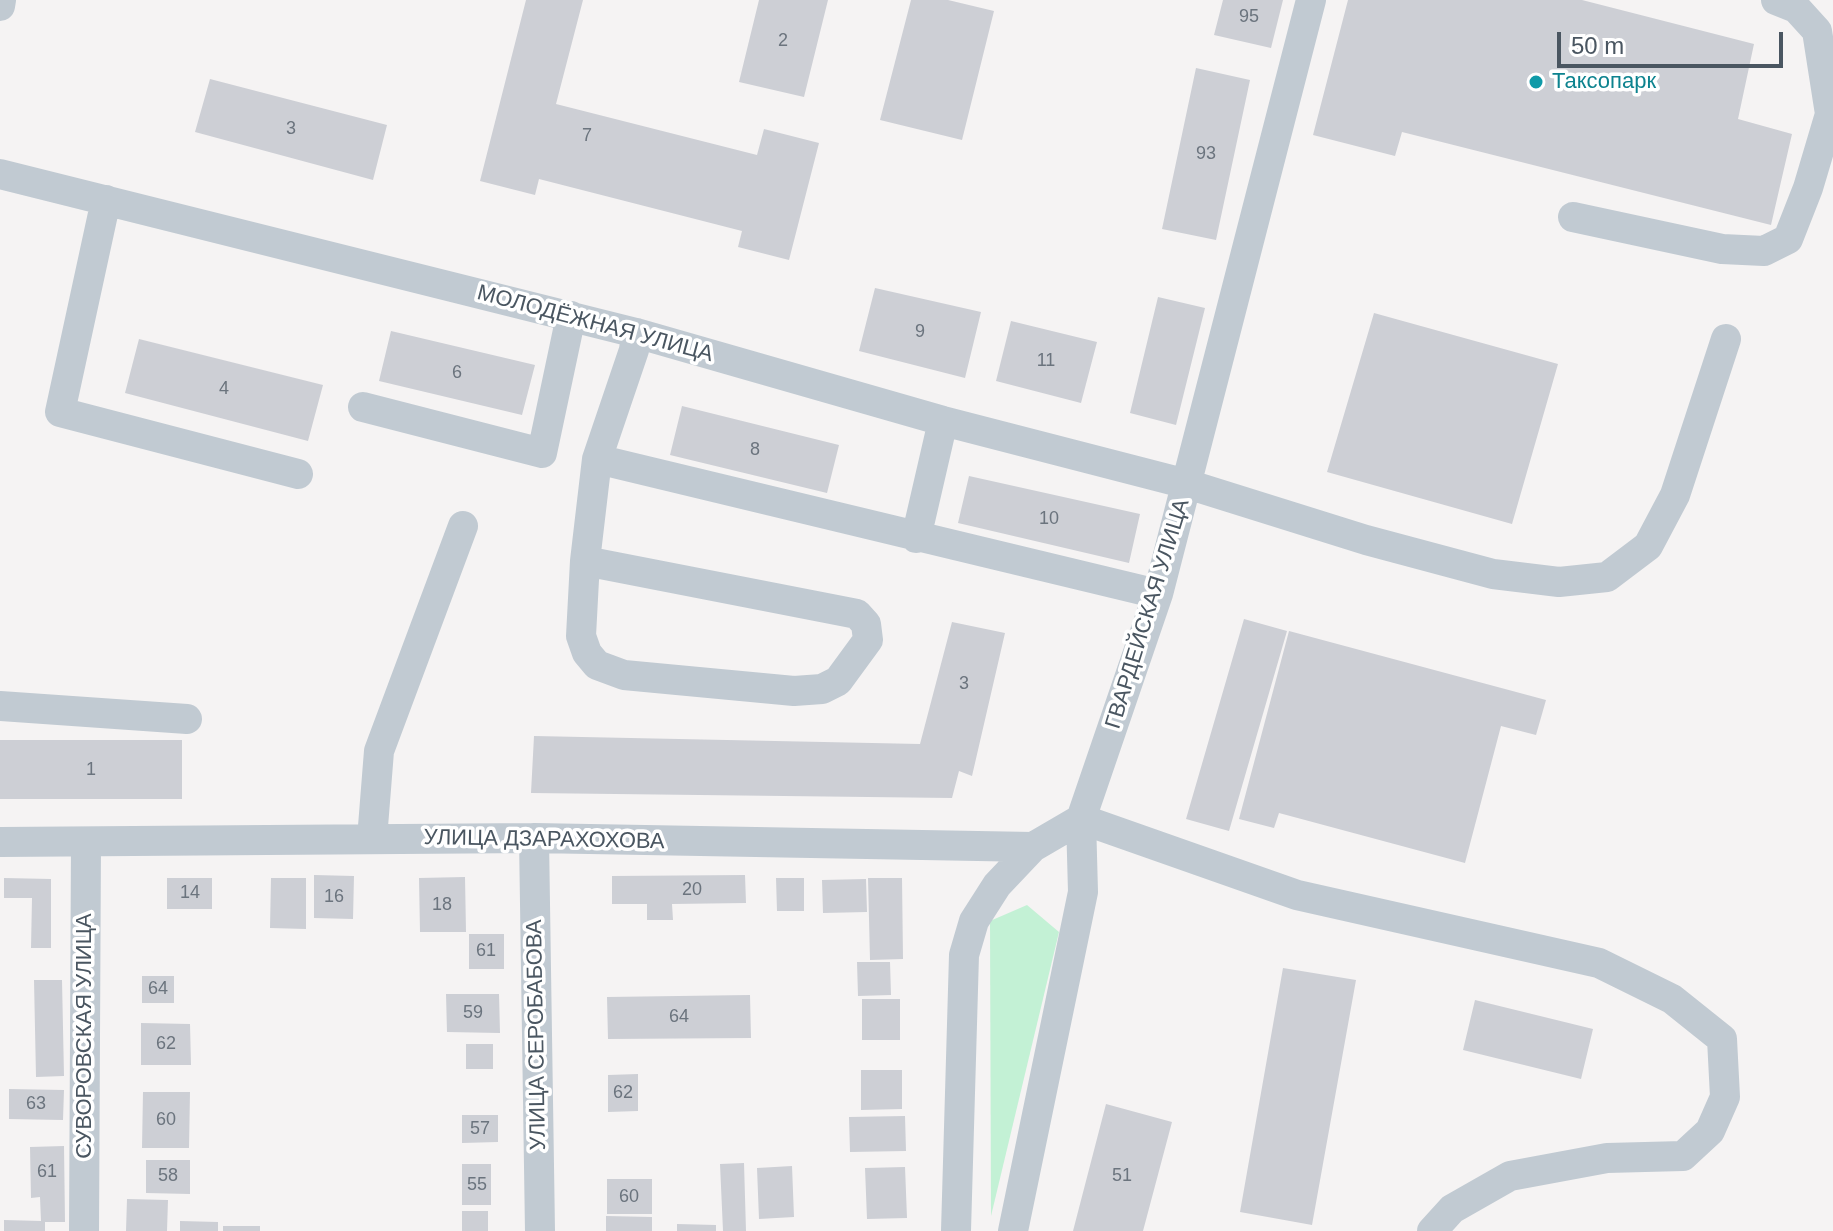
<!DOCTYPE html>
<html>
<head>
<meta charset="utf-8">
<style>
	body { margin:0 }
	#map { position:relative; width:1833px; height:1231px; overflow:hidden; background:#f5f3f3; font-family:Helvetica,sans-serif }
	canvas { display:block }
	.scale { position:absolute; left:1557px; top:32px; width:226px; height:36px; box-sizing:border-box; border:4px solid #4a5661; border-top:0; padding-left:10px; font-size:24px; line-height:28px; white-space:nowrap; color:#4a5661; -webkit-text-stroke:6px #fff; paint-order:stroke }
</style>
</head>
<body>
<div id="map">
<canvas width="1833" height="1231"></canvas>
<div class="scale">50 m</div>
</div>
<script>
const ctx = document.querySelector('canvas').getContext('2d');
ctx.lineJoin = 'round';
function fillPath(path, color) {
  ctx.fillStyle = color;
  ctx.fill(path, 'evenodd');
}
function shape(rows) {
  const path = new Path2D();
  for (const r of rows) {
    path.moveTo(r[0], r[1]);
    for (let i = 2; i < r.length; i += 2) path.lineTo(r[i], r[i + 1]);
  }
  return path;
}
function stroke(path, color, width, dash) {
  ctx.strokeStyle = color;
  ctx.lineWidth = width;
  ctx.lineCap = dash ? 'butt' : 'round';
  ctx.setLineDash(dash || []);
  ctx.stroke(path);
}
function drawText(font, color, halo, rows, align = 'center') {
  ctx.font = font + ' Helvetica,sans-serif';
  ctx.lineWidth = 7;
  ctx.setLineDash([]);
  ctx.textBaseline = 'middle';
  ctx.strokeStyle = halo;
  ctx.fillStyle = color;
  for (const [text, x, y, turn = 0] of rows) {
    ctx.save();
    ctx.translate(x, y);
    ctx.rotate((+turn || 0) * Math.PI / 180);
    ctx.textAlign = isNaN(turn) ? turn : align;
    if (halo) ctx.strokeText(text, 0, 0);
    ctx.fillText(text, 0, 0);
    ctx.restore();
  }
}
fillPath(shape([
	[1027,905,1059,932,991,1216,990,921]
]), '#c3f1d5');
fillPath(shape([
	[526,0,583,0,556,104,757,155,764,129,819,143,789,260,738,247,742,231,539,179,535,195,480,181],
	[759,0,828,0,804,97,739,82],
	[911,0,948,0,994,11,962,140,880,120],
	[1223,0,1283,0,1271,48,1214,35],
	[1348,0,1582,0,1754,44,1738,119,1792,134,1771,225,1402,132,1395,156,1313,135],
	[1196,68,1250,80,1216,240,1162,229],
	[210,79,387,125,373,180,195,132],
	[875,288,981,312,965,378,859,351],
	[1158,297,1205,308,1176,425,1130,413],
	[1374,313,1558,364,1512,524,1327,472],
	[1011,321,1097,342,1081,403,996,381],
	[391,331,535,365,522,415,379,381],
	[139,339,323,385,308,441,125,393],
	[682,406,839,445,827,493,670,455],
	[969,476,1140,514,1129,563,958,523],
	[1244,619,1287,631,1229,831,1186,819],
	[952,622,1005,633,972,776,959,771,952,798,531,793,534,736,920,744],
	[1289,631,1546,700,1536,735,1501,726,1465,863,1279,813,1274,828,1239,819],
	[0,740,182,740,182,799,0,799],
	[314,875,354,876,353,919,314,918],
	[745,875,746,903,672,904,673,920,647,920,647,904,612,904,612,876],
	[465,877,466,932,420,932,419,878],
	[4,878,51,879,51,948,31,948,32,898,4,898],
	[167,878,212,878,212,909,167,909],
	[271,878,306,878,306,929,270,928],
	[776,878,804,878,804,911,777,911],
	[868,878,902,878,903,959,870,960],
	[866,879,867,912,823,913,822,880],
	[469,934,504,934,504,969,469,969],
	[857,962,890,962,891,995,858,996],
	[1283,968,1356,980,1312,1225,1240,1212],
	[142,976,174,976,174,1003,142,1003],
	[34,980,62,980,64,1076,36,1077],
	[446,994,499,994,500,1033,447,1032],
	[750,995,751,1038,608,1039,607,997],
	[862,999,900,999,900,1040,862,1040],
	[1475,1000,1593,1029,1581,1079,1463,1050],
	[141,1023,190,1024,191,1065,141,1065],
	[466,1044,493,1044,493,1069,466,1069],
	[861,1070,902,1070,902,1109,861,1110],
	[638,1074,638,1111,608,1112,608,1075],
	[9,1089,64,1090,63,1120,9,1119],
	[143,1092,190,1092,189,1148,142,1148],
	[1106,1104,1172,1122,1143,1231,1073,1231],
	[462,1115,498,1115,498,1142,462,1143],
	[905,1116,906,1151,850,1152,849,1117],
	[64,1146,65,1222,45,1222,45,1231,4,1231,4,1220,41,1221,40,1197,31,1198,30,1147],
	[146,1160,190,1160,190,1194,146,1193],
	[744,1163,746,1231,723,1231,720,1164],
	[462,1164,491,1164,491,1205,462,1205],
	[792,1166,794,1217,759,1219,757,1168],
	[905,1167,907,1218,867,1219,865,1168],
	[607,1179,652,1179,652,1214,607,1214],
	[127,1199,168,1200,167,1231,126,1231],
	[462,1211,488,1211,488,1231,462,1231],
	[606,1216,652,1217,652,1231,606,1231],
	[180,1221,218,1222,218,1231,180,1231],
	[677,1224,716,1225,716,1231,677,1231],
	[223,1226,260,1226,260,1231,223,1231]
]), '#cdcfd5');
stroke(shape([
	[0,6,1,0],
	[0,174,636,333,943,421,1187,484,1366,540,1493,574,1559,582,1607,577,1648,546,1675,495,1726,339],
	[106,200,60,412,298,474],
	[1573,217,1722,249,1764,251,1788,239,1808,188,1830,114,1817,31,1796,8,1776,0],
	[363,407,542,453,571,316],
	[597,459,1158,594],
	[916,538,943,421],
	[585,561,857,614,866,624,868,640,838,681,822,689,794,691,624,675,597,665,587,653,581,636,585,561,597,459,634,350,636,333],
	[0,706,187,719],
	[1081,819,1297,895,1599,963,1672,999,1722,1039,1725,1097,1710,1131,1683,1156,1607,1158,1510,1176,1452,1209,1432,1231],
	[534,838,540,1231],
	[372,839,379,751,463,526],
	[0,842,534,838,1033,847],
	[84,1231,86,842],
	[956,1231,964,955,974,921,997,885,1033,847,1081,819],
	[1013,1231,1083,892,1081,819,1158,594,1311,0]
]), '#c1cad2', 30);
for (const [x, y, r, color] of [
	[1536,82,8,"#0f9aa8"]
]) {
  const dot = new Path2D();
  dot.arc(x, y, r, 0, 2 * Math.PI);
  ctx.fillStyle = color;
  ctx.fill(dot);
  stroke(dot, '#fff', 3);
}
drawText('18px', '#6b747e', null, [
	["95",1249,17],
	["2",783,41],
	["3",291,129],
	["7",587,136],
	["93",1206,154],
	["9",920,332],
	["11",1046,361],
	["6",457,373],
	["4",224,389],
	["8",755,450],
	["10",1049,519],
	["3",964,684],
	["1",91,770],
	["20",692,890],
	["14",190,893],
	["16",334,897],
	["18",442,905],
	["61",486,951],
	["64",158,989],
	["59",473,1013],
	["64",679,1017],
	["62",166,1044],
	["62",623,1093],
	["63",36,1104],
	["60",166,1120],
	["57",480,1129],
	["61",47,1172],
	["58",168,1176],
	["51",1122,1176],
	["55",477,1185],
	["60",629,1197]
]);
drawText('22px', '#0d838f', '#fff', [
	["Таксопарк",1552,82]
], 'left');
drawText('22px', '#4a5661', '#fff', [
	["МОЛОДЁЖНАЯ УЛИЦА",595,324,15],
	["ГВАРДЕЙСКАЯ УЛИЦА",1148,614,-73],
	["УЛИЦА ДЗАРАХОХОВА",544,840,1],
	["УЛИЦА СЕРОБАБОВА",537,1035,-91],
	["СУВОРОВСКАЯ УЛИЦА",85,1036,-90]
]);
</script>
</body>
</html>
